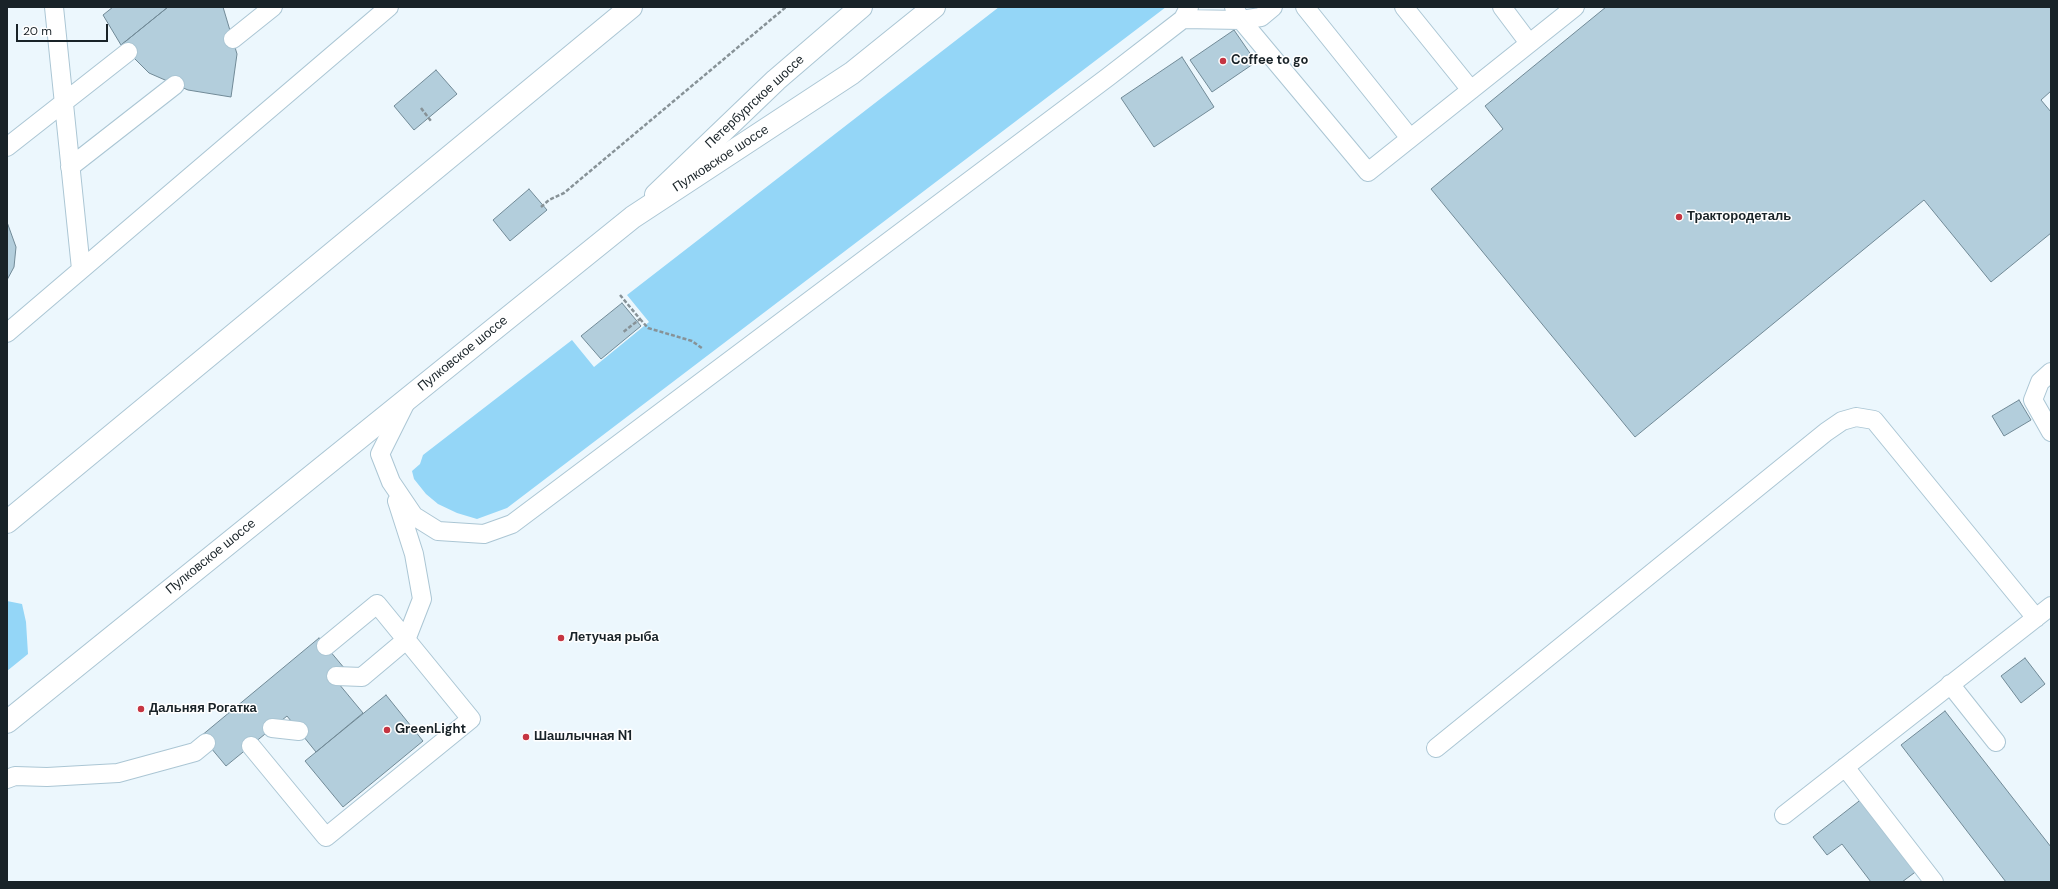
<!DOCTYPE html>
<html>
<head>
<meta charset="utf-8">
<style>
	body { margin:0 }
	#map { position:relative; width:2058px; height:889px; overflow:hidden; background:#ecf7fd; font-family:"DM Sans",sans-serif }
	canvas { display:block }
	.frame { position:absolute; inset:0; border:8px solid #192328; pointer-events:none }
	.scale { position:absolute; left:16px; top:24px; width:92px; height:18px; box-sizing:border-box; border:2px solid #192328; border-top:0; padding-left:5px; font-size:12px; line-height:14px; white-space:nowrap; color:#192328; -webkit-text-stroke:3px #fff; paint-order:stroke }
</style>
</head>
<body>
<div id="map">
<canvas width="2058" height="889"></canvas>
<div class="frame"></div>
<div class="scale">20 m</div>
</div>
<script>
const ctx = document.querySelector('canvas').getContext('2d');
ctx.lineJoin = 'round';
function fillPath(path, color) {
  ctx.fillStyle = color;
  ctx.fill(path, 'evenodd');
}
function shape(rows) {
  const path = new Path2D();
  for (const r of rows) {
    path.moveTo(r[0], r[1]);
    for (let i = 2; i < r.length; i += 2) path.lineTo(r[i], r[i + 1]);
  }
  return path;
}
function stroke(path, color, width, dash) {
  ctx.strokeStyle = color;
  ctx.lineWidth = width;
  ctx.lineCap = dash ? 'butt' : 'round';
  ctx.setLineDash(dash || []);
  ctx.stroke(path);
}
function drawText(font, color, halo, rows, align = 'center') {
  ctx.font = font + ' "DM Sans",sans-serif';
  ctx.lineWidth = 3;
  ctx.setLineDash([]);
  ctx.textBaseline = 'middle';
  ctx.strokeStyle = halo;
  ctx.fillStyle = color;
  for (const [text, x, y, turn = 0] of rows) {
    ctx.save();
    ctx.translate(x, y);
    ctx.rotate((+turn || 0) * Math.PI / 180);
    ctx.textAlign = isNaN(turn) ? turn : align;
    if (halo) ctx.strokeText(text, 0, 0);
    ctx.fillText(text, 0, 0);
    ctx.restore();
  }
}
fillPath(shape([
	[999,7,1166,7,507,508,477,519,457,513,438,504,426,494,414,479,412,471,420,464,423,455,572,340,594,367,649,322,627,295],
	[7,601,22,604,26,622,28,654,7,671]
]), '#94d6f7');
const building = shape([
	[113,7,168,7,121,45,103,15,113,7],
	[168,7,223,7,237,54,231,97,188,90,149,73,121,45,168,7],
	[1606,7,2051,7,2051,91,2041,100,2051,112,2051,233,1991,282,1924,200,1635,437,1431,189,1503,129,1485,106,1606,7],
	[1234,30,1256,62,1212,92,1190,60,1234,30],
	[1182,57,1214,107,1154,147,1121,98,1182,57],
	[436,70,457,94,414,130,394,106,436,70],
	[529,189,547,210,510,241,493,220,529,189],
	[7,222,16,247,14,267,7,280,7,222],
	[622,303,641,326,601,359,581,336,622,303],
	[2019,400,2031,420,2004,436,1992,416,2019,400],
	[319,638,345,669,334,678,363,713,316,752,287,716,226,766,201,736,319,638],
	[2025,658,2045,684,2021,703,2001,676,2025,658],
	[386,695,423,741,343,807,305,761,386,695],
	[1945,711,2051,847,2051,882,2006,882,1901,745,1945,711],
	[1863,798,1918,870,1902,882,1871,882,1842,844,1827,855,1813,837,1863,798]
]);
fillPath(building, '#b3cedc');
stroke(building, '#718a97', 1);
const lane = shape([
	[54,7,81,269],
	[1234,7,1241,20,1368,172,1575,7],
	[1305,7,1410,138],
	[1404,7,1471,90],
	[1502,7,1529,43],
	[1183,19,1241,20,1261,17,1273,7],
	[233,39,273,7],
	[7,147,128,52],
	[70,167,175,85],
	[7,333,389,7],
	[2051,372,2040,382,2033,400,2051,432],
	[406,402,380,454,391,482,414,516,438,531,484,534,512,524,1108,77,1183,19,1189,7],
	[336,676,362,677,406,640,422,599,414,554,397,501],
	[1950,684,1996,742],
	[272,728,299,731],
	[251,746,326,837,471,719,377,604,326,646],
	[1436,748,1826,432,1842,421,1856,417,1874,420,2036,618],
	[1845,767,1934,882],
	[7,779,15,776,47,777,118,773,195,752,206,743],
	[1784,815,2051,606]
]);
const secondary = shape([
	[656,195,776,80,861,7]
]);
const highway = shape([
	[7,522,631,7],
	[7,722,633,217,852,73,934,7]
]);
stroke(lane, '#abc6d4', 20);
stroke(secondary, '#abc6d4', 24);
stroke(highway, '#abc6d4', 24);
stroke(shape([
	[421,108,431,121],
	[541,207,549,200,564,193,786,7],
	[620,295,640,319,622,333],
	[640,319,648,328,692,341,703,349]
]), '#879297', 2.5, [4, 2]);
stroke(lane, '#fff', 18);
stroke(secondary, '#fff', 22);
stroke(highway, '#fff', 22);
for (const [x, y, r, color] of [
	[1223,61,4,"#c53542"],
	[1679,217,4,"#c53542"],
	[561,638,4,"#c53542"],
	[141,709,4,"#c53542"],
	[387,730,4,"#c53542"],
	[526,737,4,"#c53542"]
]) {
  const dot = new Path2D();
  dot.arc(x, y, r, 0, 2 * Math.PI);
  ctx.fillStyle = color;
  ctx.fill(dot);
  stroke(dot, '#fff', 1.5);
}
drawText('bold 13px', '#192328', '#fff', [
	["Coffee to go",1231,61],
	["Трактородеталь",1687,217],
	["Летучая рыба",569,638],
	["Дальняя Рогатка",149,709],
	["GreenLight",395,730],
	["Шашлычная N1",534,737]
], 'left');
drawText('13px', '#192328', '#fff', [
	["Петербургское шоссе",755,102,-43],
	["Пулковское шоссе",721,159,-33],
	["Пулковское шоссе",463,354,-39],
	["Пулковское шоссе",211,557,-39]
]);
</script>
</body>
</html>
